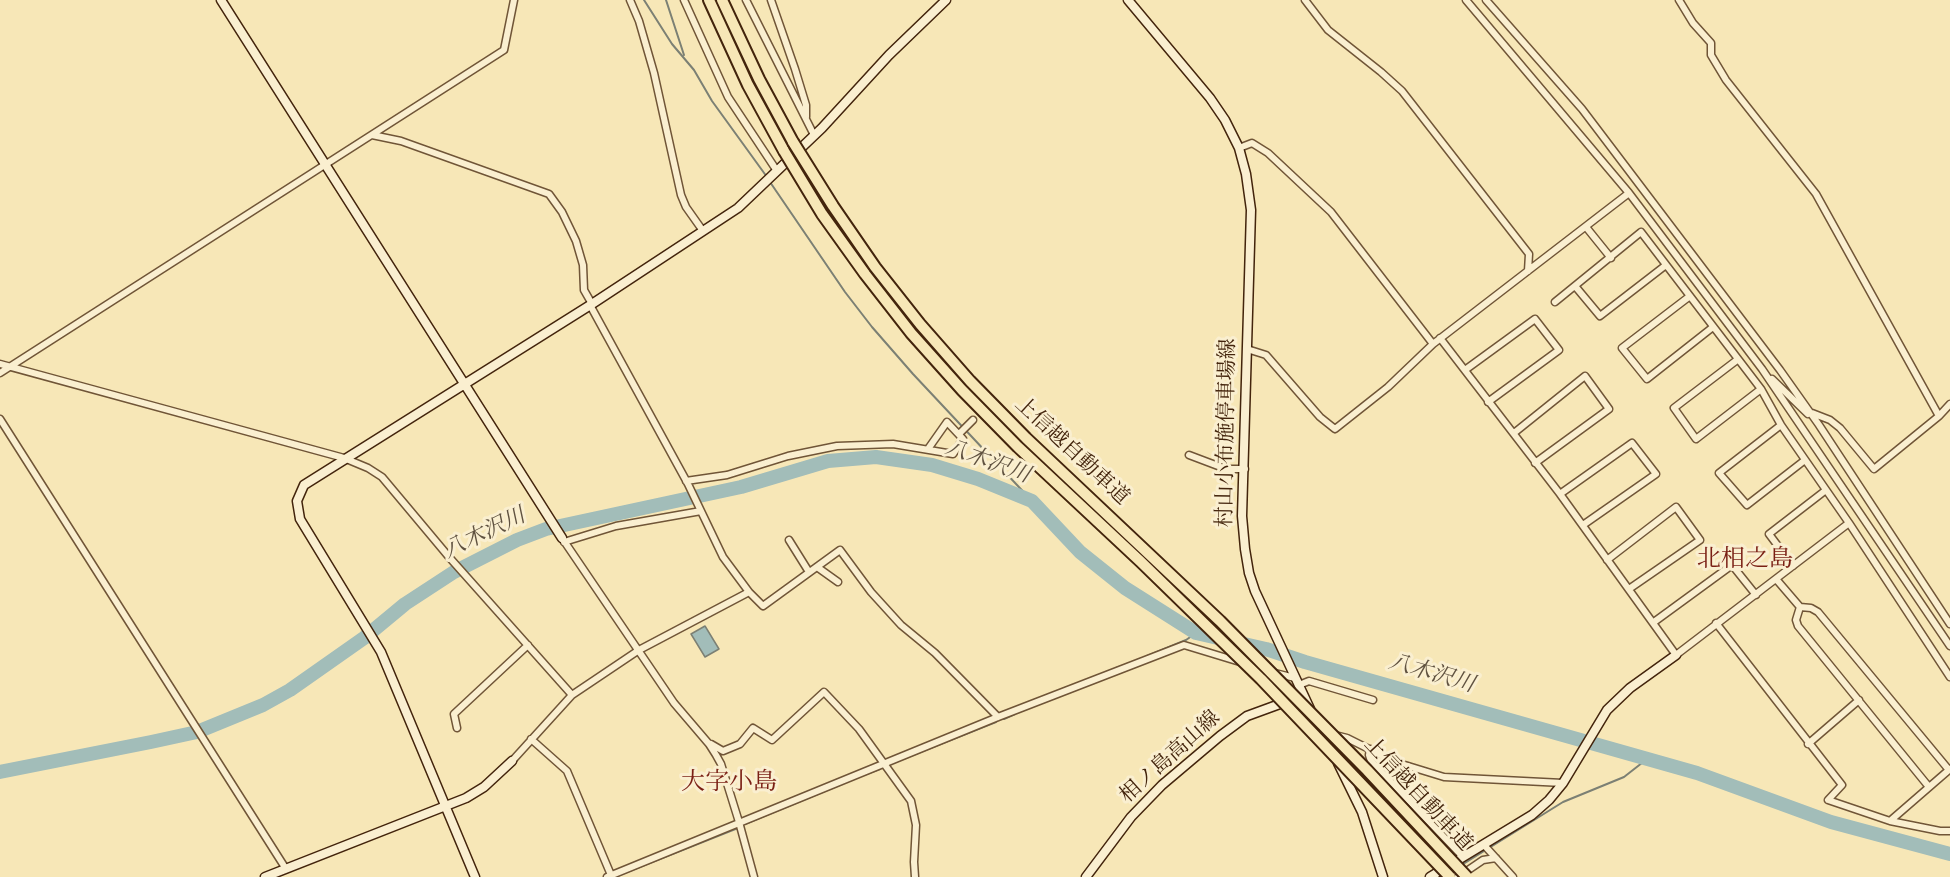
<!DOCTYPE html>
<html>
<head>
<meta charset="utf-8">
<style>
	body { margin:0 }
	canvas { display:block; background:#f7e7b7 }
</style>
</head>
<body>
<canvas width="1950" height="877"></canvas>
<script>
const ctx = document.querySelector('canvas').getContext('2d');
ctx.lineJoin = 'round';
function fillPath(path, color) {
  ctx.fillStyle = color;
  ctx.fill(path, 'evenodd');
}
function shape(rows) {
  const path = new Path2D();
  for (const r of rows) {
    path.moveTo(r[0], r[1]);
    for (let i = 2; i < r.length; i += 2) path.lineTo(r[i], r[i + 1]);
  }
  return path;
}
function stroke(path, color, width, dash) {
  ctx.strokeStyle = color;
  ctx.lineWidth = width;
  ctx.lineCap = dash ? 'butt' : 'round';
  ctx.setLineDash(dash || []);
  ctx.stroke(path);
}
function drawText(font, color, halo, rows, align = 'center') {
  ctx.font = font + ' "IM FELL English","Noto Serif JP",serif';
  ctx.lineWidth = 6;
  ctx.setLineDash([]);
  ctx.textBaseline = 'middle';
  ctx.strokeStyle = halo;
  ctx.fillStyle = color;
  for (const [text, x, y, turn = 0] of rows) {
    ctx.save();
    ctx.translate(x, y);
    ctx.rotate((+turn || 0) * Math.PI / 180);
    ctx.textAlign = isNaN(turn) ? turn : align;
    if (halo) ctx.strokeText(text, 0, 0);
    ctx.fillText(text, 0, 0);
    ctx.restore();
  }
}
const water = shape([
	[705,626,719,649,705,657,691,634,705,626]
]);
fillPath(water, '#a2bdb9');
stroke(water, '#7c8074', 1.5);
stroke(shape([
	[644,0,672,44,694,70,712,101,767,177],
	[666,0,684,55],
	[770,182,845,292,872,327,913,374,1032,501],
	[1147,656,1186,640,1196,633],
	[1116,668,1136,661],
	[1004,719,1015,714],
	[893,763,996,722],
	[864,775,880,769],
	[745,824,842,784],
	[1460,866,1563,802,1624,777,1647,759],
	[617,876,738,828]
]), '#7c8074', 2);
stroke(shape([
	[0,772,151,742,197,732,263,705,290,690,364,638,405,604,454,572,517,540,546,529,741,487,828,461,876,457,932,465,978,479,1032,501,1080,552,1125,588,1196,633,1266,649,1305,662,1697,773,1831,822,1950,854]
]), '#a2bdb9', 14);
const street = shape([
	[630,0,639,21,654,73,681,195,686,207,703,231],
	[684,0,728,97,777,171],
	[746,0,814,135],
	[771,0,795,69,806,105,806,117],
	[1305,0,1328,30,1381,72,1402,91,1529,254,1528,271],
	[1466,0,1629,193,1762,369,1950,646],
	[1486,0,1582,109,1780,370,1819,425,1950,624],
	[1679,0,1693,23,1711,43,1711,55,1726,80,1816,194,1939,416],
	[372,135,401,141,549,194,562,212,576,241,583,265,584,290,592,304],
	[1239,148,1252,143,1268,153,1331,212,1433,344],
	[1586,227,1611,258],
	[1575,286,1600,316,1666,265],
	[1690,296,1622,348,1647,379,1713,327],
	[590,305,688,484,723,557,749,592,763,606,840,550,871,592,901,625,935,653,998,717],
	[1440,338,1560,494,1676,655,1849,523,1781,425,1761,389,1641,232,1555,302],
	[1247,349,1266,355,1320,417,1335,429,1388,387,1433,344,1629,193],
	[1737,360,1674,408,1696,439,1761,389],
	[0,364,344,458,368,468,382,477,449,557,572,695],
	[1465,370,1535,319,1559,350,1488,402],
	[0,373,504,50,514,0],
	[1772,379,1808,414],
	[1812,413,1830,420,1840,428,1874,469,1939,416,1950,404],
	[0,419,286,869],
	[1781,425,1719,473,1747,505,1805,460],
	[1514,433,1585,376,1609,409,1535,463],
	[959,434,973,420],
	[1189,455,1226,469,1245,469],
	[686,481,727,475,788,456,837,446,893,444,953,454,963,439,947,422,928,449],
	[1560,494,1632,443,1656,474,1583,525],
	[1849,523,1950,677],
	[562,538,674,703,709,744,716,755,721,764,739,822,754,877],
	[789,540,809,572],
	[564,542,616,526,701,511],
	[1607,560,1676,507,1700,540,1629,589],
	[1793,566,1769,534,1826,490],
	[817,567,838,582],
	[1776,579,1800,607,1811,608,1818,612,1949,770],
	[1800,607,1796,620,1798,626,1929,787],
	[1654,622,1732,565,1756,595],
	[1716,623,1842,785,1828,800,1890,821,1950,769],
	[1275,673,1295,678],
	[1299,685,1309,681,1373,700],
	[457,728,454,714,528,645],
	[1335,735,1347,738,1395,762,1444,777,1563,783],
	[531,739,567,771,611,875],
	[711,744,723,751,740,744,753,728,772,740,824,692,859,729,911,801,916,825,914,862,915,877],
	[1808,744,1859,700],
	[1370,749,1369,755,1371,761,1463,857],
	[512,761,572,695,639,650,749,592],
	[1890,821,1940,831,1950,831],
	[1484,845,1513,877],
	[607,877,998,717,1184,645,1240,662],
	[1458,877,1483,860,1496,858]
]);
const secondary = shape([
	[221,0,562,538],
	[1128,0,1210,98,1225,120,1239,148,1246,174,1251,210,1242,516,1245,549,1249,573,1255,591,1310,709],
	[1318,723,1331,749],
	[1338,763,1362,812,1383,877],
	[265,877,466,798,484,787,512,761],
	[475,877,381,652,300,519,297,501,304,485,592,304,738,208,822,128,889,55,946,0],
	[1086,877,1131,817,1162,785,1220,736,1247,716,1288,701],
	[1430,877,1532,815,1549,800,1563,783,1607,710,1630,688,1676,655]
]);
const highway = shape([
	[709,0,748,85,784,151],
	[722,0,759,79,793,142]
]);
stroke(street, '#705537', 9);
stroke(secondary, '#43240c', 11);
stroke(highway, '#43240c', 14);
stroke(street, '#faefd0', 6);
stroke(secondary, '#faefd0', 8);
stroke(highway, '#f7e7b7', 10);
const highwayBridge = shape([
	[793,142,833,206,875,267,920,324,970,381,1026,438,1220,621,1367,770,1467,877],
	[784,151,822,214,865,274,911,333,962,390,1018,447,1141,562,1261,679,1450,877]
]);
stroke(highwayBridge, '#43240c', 14, []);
stroke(highwayBridge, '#f7e7b7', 10);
drawText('21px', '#43240c', '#faefd0', [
	["村山小布施停車場線",1228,433,-89],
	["上信越自動車道",1071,452,43],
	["相ノ島高山線",1171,758,-42],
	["上信越自動車道",1417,795,47]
]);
drawText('italic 22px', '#605240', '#faefd0', [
	["八木沢川",987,463,20],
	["八木沢川",485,535,-26],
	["八木沢川",1431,675,16]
]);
drawText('24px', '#7a1f14', '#faefd0', [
	["北相之島",1745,561],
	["大字小島",729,784]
]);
</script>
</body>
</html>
